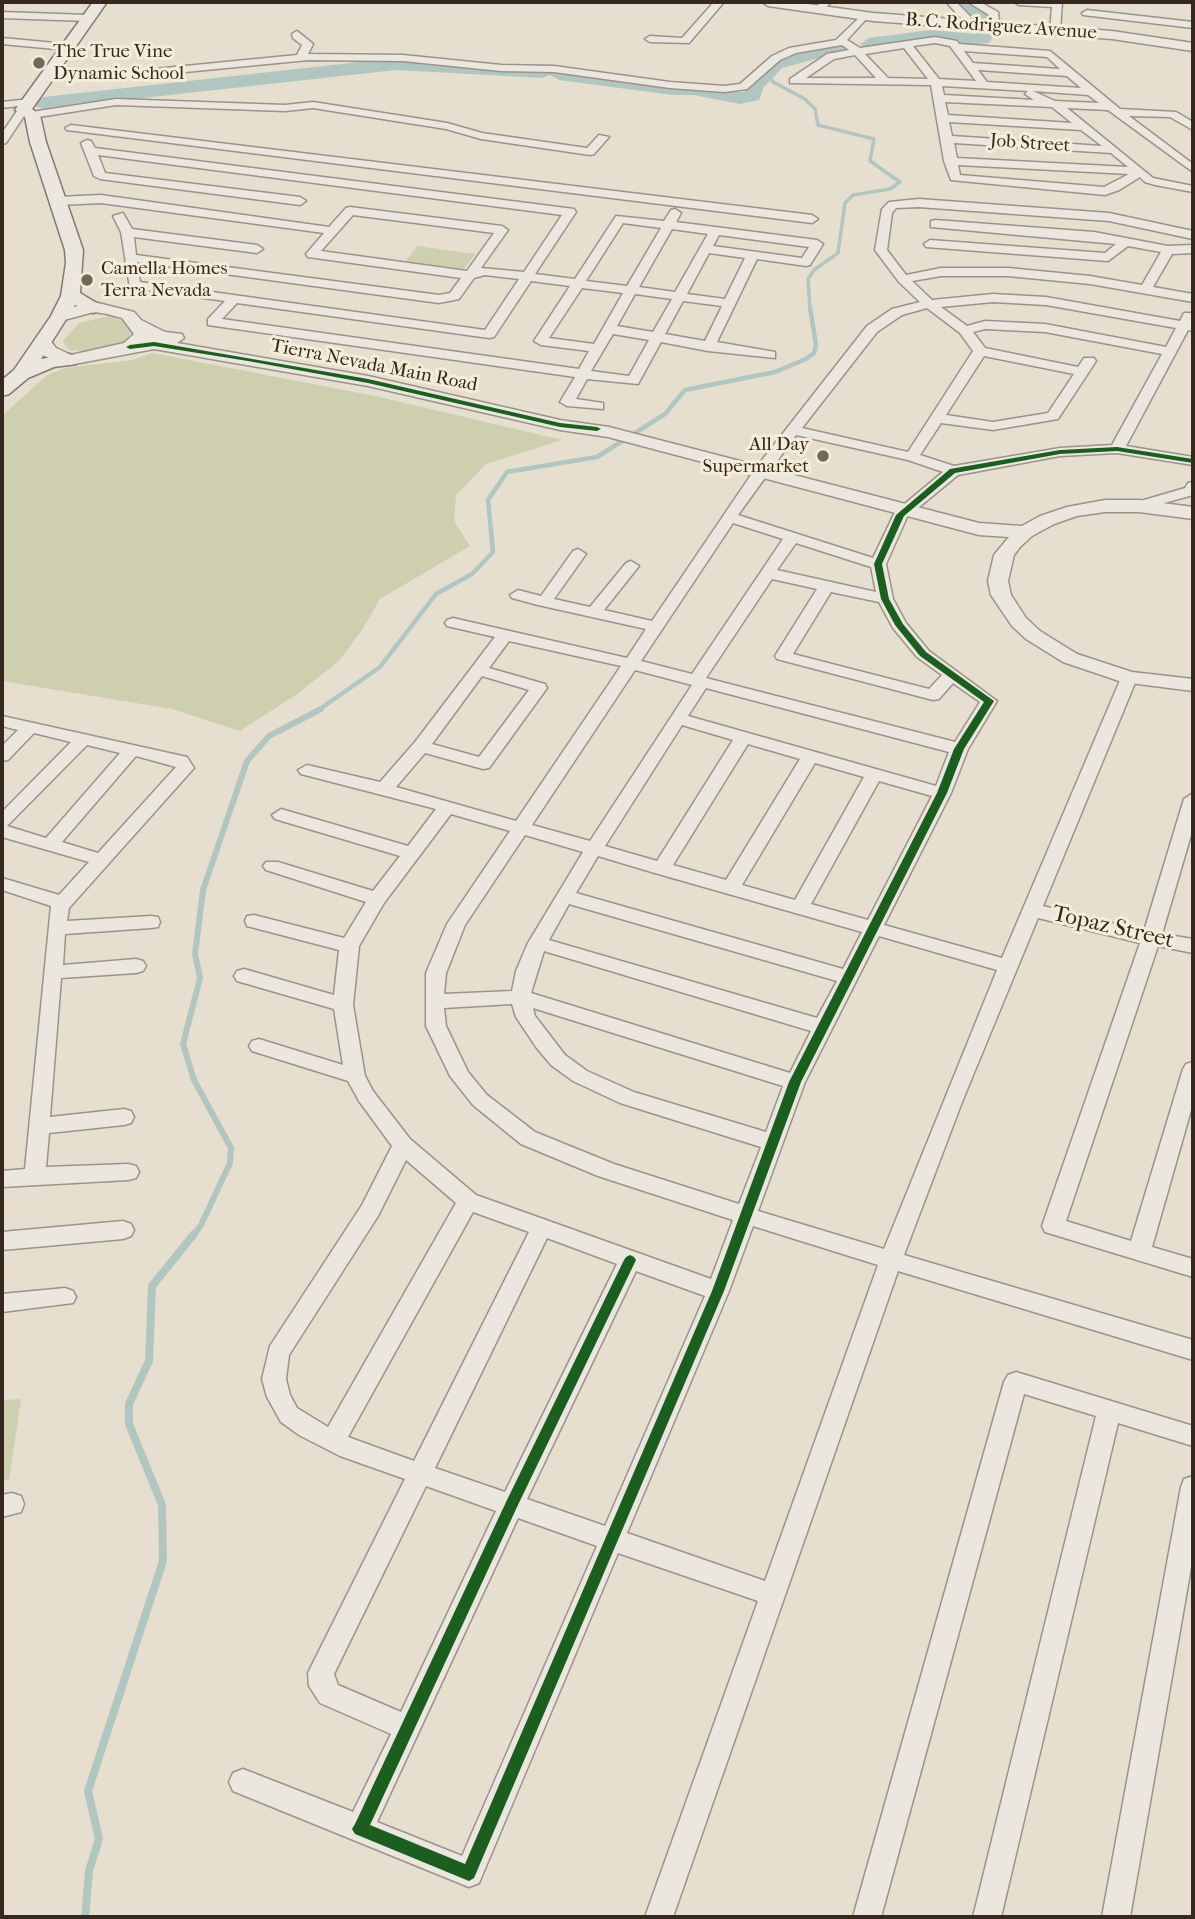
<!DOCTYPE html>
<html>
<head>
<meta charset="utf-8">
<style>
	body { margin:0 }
	#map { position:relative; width:1195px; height:1919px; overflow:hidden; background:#e6decf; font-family:"IM FELL French Canon",serif }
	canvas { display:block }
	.frame { position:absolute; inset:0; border:4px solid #36281e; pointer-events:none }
</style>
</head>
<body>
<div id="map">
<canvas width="1195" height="1919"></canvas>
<div class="frame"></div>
</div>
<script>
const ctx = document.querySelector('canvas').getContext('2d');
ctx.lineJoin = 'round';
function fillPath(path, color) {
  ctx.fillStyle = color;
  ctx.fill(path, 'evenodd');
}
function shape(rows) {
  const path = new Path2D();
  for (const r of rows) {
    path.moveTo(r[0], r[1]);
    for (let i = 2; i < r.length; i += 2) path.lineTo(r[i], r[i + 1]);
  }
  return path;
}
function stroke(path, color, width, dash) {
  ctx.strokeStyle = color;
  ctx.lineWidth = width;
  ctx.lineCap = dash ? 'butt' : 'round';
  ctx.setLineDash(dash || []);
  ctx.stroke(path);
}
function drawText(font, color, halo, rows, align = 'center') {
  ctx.font = font + ' "IM FELL French Canon",serif';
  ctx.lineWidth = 6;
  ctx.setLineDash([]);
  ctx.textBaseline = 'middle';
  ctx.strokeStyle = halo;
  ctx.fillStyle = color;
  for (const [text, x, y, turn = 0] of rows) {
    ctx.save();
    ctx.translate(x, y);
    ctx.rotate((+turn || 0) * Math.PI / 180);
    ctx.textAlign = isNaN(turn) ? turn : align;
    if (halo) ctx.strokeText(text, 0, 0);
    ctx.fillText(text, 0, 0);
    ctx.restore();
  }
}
fillPath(shape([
	[417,246,475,254,464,269,406,261],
	[110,316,131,324,130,335,123,343,92,352,70,350,65,345,63,341,79,323],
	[152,353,375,396,562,440,486,464,456,495,454,521,470,546,380,599,362,630,339,661,297,694,240,731,172,709,2,681,2,416,47,375,65,368,132,360],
	[21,1399,9,1480,2,1480,2,1400]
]), '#cdcfaf');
stroke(shape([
	[769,74,773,82,805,99,815,109,818,125,874,139,870,161,900,182,890,189,853,195,845,203,838,253,814,270,808,279,810,309]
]), '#b2c6c1', 3.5);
stroke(shape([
	[317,711,380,667,436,594,472,574,493,552,488,500,507,472,597,457,665,414,685,390,775,372,806,359,814,353,816,345,810,307]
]), '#b2c6c1', 4.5);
stroke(shape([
	[193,1236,201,1225,230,1163,231,1148,194,1080,183,1044,200,978,195,954,203,890,247,761,269,736,321,709]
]), '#b2c6c1', 6);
stroke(shape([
	[85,1917,89,1871,99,1839,88,1791,163,1561,162,1505,129,1424,129,1404,149,1361,152,1286,194,1234]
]), '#b2c6c1', 8);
fillPath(shape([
	[952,2,973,2,988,12,994,35,989,43,961,46,931,42,869,50,860,44,869,38,931,30,976,34,973,18,952,2],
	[838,41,845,43,847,47,845,51,782,68,764,87,759,100,740,104,693,95,672,95,559,80,550,75,542,78,396,70,44,109,37,107,34,103,37,99,44,97,396,58,542,66,551,71,559,68,672,83,693,83,740,92,744,92,748,82,768,60,838,41]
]), '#b2c6c1');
const minor = shape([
	[714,2,724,2,689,43,650,42,645,39,650,36,682,38,714,2],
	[821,2,831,2,822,12,814,12,813,10,821,2],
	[946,2,956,2,971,17,968,27,960,27,962,19,946,2],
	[968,2,980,2,998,12,1000,29,992,29,989,15,968,2],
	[1014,2,1062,2,1060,31,1055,34,1050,31,1052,7,1019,5,1014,2],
	[1087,10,1193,22,1193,28,1083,15,1082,13,1087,10],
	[2,12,87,15,92,18,87,21,2,18,2,12],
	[864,13,869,16,847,40,860,48,935,37,957,41,959,44,1050,51,1120,109,1176,112,1193,122,1193,130,1170,117,1129,116,1193,164,1193,172,1108,110,1067,108,1153,178,1193,186,1193,192,1155,185,1145,182,1140,177,1119,190,1105,195,951,180,944,161,931,85,790,83,790,79,827,54,849,50,842,45,796,53,780,60,747,89,724,92,670,88,554,72,501,71,403,61,308,60,124,78,50,73,45,70,50,67,124,72,297,55,302,45,293,38,292,34,297,31,313,44,308,54,403,55,501,65,554,66,670,82,724,86,740,84,772,56,789,48,836,40,864,13],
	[935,43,950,46,976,81,939,79,913,46,935,43],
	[904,48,928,79,888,78,865,54,904,48],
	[964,51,1047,57,1060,69,973,63,964,51],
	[855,55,876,78,806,78,834,59,855,55],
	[978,70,1067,76,1081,88,987,82,978,70],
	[942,86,1028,91,1025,94,1034,100,944,95,942,86],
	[1033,91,1088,95,1099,103,1055,101,1033,91],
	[945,102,1052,107,1072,123,948,115,945,102],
	[949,122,1081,130,1102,146,952,136,949,122],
	[954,143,1111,153,1128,167,957,158,954,143],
	[958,165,1129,174,1104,187,960,175,958,165],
	[2,38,66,44,71,47,66,50,2,44,2,38],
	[30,99,35,102,34,104,2,108,2,102,30,99],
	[116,99,285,105,313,102,447,123,482,133,587,148,599,135,609,137,594,154,590,155,481,139,446,129,313,108,285,111,116,105,32,118,26,115,32,112,116,99],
	[23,107,28,110,6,143,2,144,2,133,19,108,23,107],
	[71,125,812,215,818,219,812,223,67,130,65,128,71,125],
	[87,140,91,141,95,148,574,209,576,212,535,274,575,279,616,216,664,221,671,210,675,209,681,213,676,222,817,240,823,244,810,265,806,266,757,259,717,342,775,352,775,358,708,351,661,342,638,384,587,379,576,399,603,403,603,409,567,406,560,402,575,377,208,325,208,319,225,301,130,288,121,232,113,216,123,213,132,229,257,245,263,249,257,253,134,237,136,255,439,295,450,293,461,278,308,257,306,254,324,233,101,203,58,205,52,201,58,197,101,195,329,227,346,208,350,207,502,226,508,230,481,268,524,272,562,215,98,155,105,173,300,197,306,201,300,205,100,179,94,176,81,143,87,140],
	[353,215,494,233,467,271,321,251,353,215],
	[623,223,661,228,627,286,586,281,623,223],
	[672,229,708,234,675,292,639,287,672,229],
	[719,235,809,247,802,258,713,246,719,235],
	[709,253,745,258,725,299,687,294,709,253],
	[137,262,439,303,459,299,474,278,485,275,519,279,485,330,140,282,137,262],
	[531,281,570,286,534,341,541,345,589,351,579,369,222,319,237,303,489,338,494,337,531,281],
	[582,288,623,293,594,344,549,338,582,288],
	[635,294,672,299,653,332,617,326,635,294],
	[683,301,722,306,705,341,665,334,683,301],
	[613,334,649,340,629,376,591,371,613,334],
	[919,199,1109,213,1193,231,1193,239,1109,221,919,207,896,208,892,213,887,250,906,275,941,268,1008,268,1090,276,1142,285,1161,252,1128,246,1108,261,926,247,924,244,930,240,1105,253,1116,244,931,227,931,221,935,220,1094,232,1168,246,1193,245,1193,253,1172,254,1153,287,1193,294,1193,302,1090,284,1008,276,941,276,912,281,932,300,993,294,1046,297,1180,321,1184,313,1193,313,1193,331,1188,330,1126,446,1193,457,1193,465,1117,453,1060,456,958,475,907,517,886,564,893,599,906,623,929,651,997,701,968,749,951,793,884,925,1002,958,1121,678,1123,674,1135,674,1137,678,1043,906,1144,931,1184,799,1193,793,1193,828,1162,934,1193,939,1193,953,1158,946,1066,1221,1131,1241,1183,1069,1186,1064,1193,1062,1193,1103,1152,1247,1193,1259,1193,1277,1045,1232,1042,1226,1140,943,1038,918,962,1102,904,1255,1193,1340,1193,1360,898,1271,673,1917,645,1917,758,1601,618,1553,479,1883,469,1887,233,1791,229,1782,233,1773,243,1769,353,1812,391,1734,320,1703,309,1686,308,1673,405,1479,340,1456,299,1435,281,1422,267,1397,262,1379,270,1346,362,1205,392,1146,359,1101,348,1081,252,1051,249,1046,252,1041,259,1039,343,1065,334,1009,237,981,234,976,237,971,244,969,334,995,339,950,247,926,245,921,247,916,254,915,344,938,366,902,266,870,263,866,266,862,278,862,373,891,400,856,275,819,272,815,281,809,408,846,436,809,301,774,298,770,307,765,380,782,415,742,495,637,447,626,445,623,447,620,453,618,627,658,646,629,538,605,512,598,510,595,518,590,541,596,573,551,578,549,586,554,554,599,590,607,626,563,631,561,639,566,604,610,652,621,755,469,867,326,892,309,920,302,899,282,875,250,882,209,889,202,919,199],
	[993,302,1046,305,1176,328,1166,347,1045,324,985,321,967,326,941,307,993,302],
	[927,308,960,333,973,351,908,452,802,428,877,332,902,315,927,308],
	[985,329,1045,332,1162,354,1112,445,1060,448,954,466,920,455,941,423,993,430,1058,419,1096,361,1094,358,1084,358,1078,367,985,348,973,332,985,329],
	[984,356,1074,374,1048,413,993,422,946,415,984,356],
	[796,435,908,460,943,472,895,512,873,558,738,515,796,435],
	[733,523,783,539,692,674,641,661,733,523],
	[796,543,871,567,876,592,777,570,796,543],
	[772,579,817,589,775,656,777,659,933,700,939,699,953,683,980,702,955,742,706,678,772,579],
	[831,592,879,602,893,628,917,657,942,675,929,689,793,654,831,592],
	[509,641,621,666,516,821,396,787,425,753,483,769,489,768,547,688,545,684,489,668,509,641],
	[635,670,692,685,590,841,532,825,635,670],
	[482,676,529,690,479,757,432,744,482,676],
	[706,688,949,752,936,786,688,716,706,688],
	[682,725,733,740,657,861,605,846,682,725],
	[748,744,800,759,726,880,673,865,748,744],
	[815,763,864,777,795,900,742,885,815,763],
	[879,781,932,796,868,920,811,904,879,781],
	[451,814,510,831,447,924,426,973,426,1026,450,1076,473,1105,521,1144,598,1176,733,1220,711,1279,476,1195,410,1139,373,1091,365,1076,353,1005,359,946,384,903,451,814],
	[525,835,583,852,528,943,516,971,512,991,444,994,446,973,465,925,525,835],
	[598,856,655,873,862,932,843,969,576,893,598,856],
	[569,904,837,981,817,1018,549,940,569,904],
	[879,936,997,970,884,1249,758,1211,805,1082,879,936],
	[544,951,811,1031,790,1073,531,993,544,951],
	[512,1004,516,1017,536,1047,551,1065,573,1081,620,1103,761,1147,739,1204,614,1164,535,1132,487,1095,468,1072,446,1026,444,1008,512,1004],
	[533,1008,783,1086,766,1132,634,1092,587,1071,565,1055,535,1016,533,1008],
	[406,1160,456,1203,328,1427,297,1408,290,1395,286,1379,289,1355,378,1216,406,1160],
	[473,1212,529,1232,414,1461,348,1437,473,1212],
	[753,1226,878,1265,765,1581,627,1533,729,1291,753,1226],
	[547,1238,617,1264,505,1492,435,1468,547,1238],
	[636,1271,705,1296,605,1526,527,1499,636,1271],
	[426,1486,496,1511,401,1712,338,1685,334,1674,426,1486],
	[518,1518,597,1546,462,1856,377,1822,518,1518],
	[1193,482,1193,495,1139,510,1132,506,1134,503,1185,488,1188,483,1193,482],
	[2,716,187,757,194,768,69,908,67,921,151,916,158,917,160,922,158,927,151,928,65,934,63,965,136,959,143,961,146,966,143,971,136,973,61,978,50,1117,124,1109,131,1111,134,1117,131,1123,124,1125,49,1133,46,1167,128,1164,136,1166,139,1172,136,1178,128,1180,2,1187,2,1171,25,1169,51,906,2,890,2,878,59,895,89,862,2,837,2,812,71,742,34,733,8,760,2,761,2,746,18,730,2,726,2,716],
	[87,745,120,753,46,838,7,826,87,745],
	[136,756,176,767,98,853,62,842,136,756],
	[123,1221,131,1224,134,1230,131,1236,123,1239,2,1250,2,1232,123,1221],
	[65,1288,73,1291,76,1297,73,1303,2,1312,2,1294,65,1288],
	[1016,1372,1193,1426,1193,1446,1118,1423,1001,1917,973,1917,1096,1416,1024,1394,881,1917,853,1917,1004,1382,1008,1375,1016,1372],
	[1193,1476,1193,1556,1130,1917,1102,1917,1181,1487,1184,1479,1193,1476],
	[12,1493,21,1496,24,1504,21,1512,2,1517,2,1495,12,1493]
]);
const tertiary = shape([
	[762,2,793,2,873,13,1112,31,1193,43,1193,51,1112,39,873,21,768,6,762,2],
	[94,302,134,312,141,320,165,332,182,334,184,338,177,343,368,376,560,420,609,427,979,523,1022,526,1040,516,1067,507,1105,500,1139,500,1193,507,1193,519,1139,512,1105,512,1077,516,1054,524,1032,536,1020,547,1014,555,1008,581,1011,595,1026,618,1040,631,1077,654,1132,672,1193,679,1193,691,1122,682,1063,662,1026,639,1012,626,991,595,988,581,994,555,1009,537,979,535,608,437,560,430,368,386,154,349,69,365,44,356,34,342,36,338,48,338,56,348,71,355,124,343,134,334,122,318,107,314,94,312,60,321,52,316,54,312,94,302]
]);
const secondary = shape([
	[93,2,107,2,32,109,40,115,46,142,83,250,80,293,103,307,94,313,75,305,41,359,69,354,76,356,79,360,76,364,54,367,28,378,9,394,2,396,2,380,14,370,51,316,61,296,66,263,65,250,30,142,25,117,15,110,93,2]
]);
stroke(minor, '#9a938a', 3);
stroke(tertiary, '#9a938a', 3);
stroke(secondary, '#817a72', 3);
fillPath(minor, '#ebe7df');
fillPath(tertiary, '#ebe7df');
fillPath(secondary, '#ebe7df');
fillPath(shape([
	[154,342,368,379,560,423,597,427,601,429,597,431,560,427,368,383,248,361,154,346,130,349,126,347,130,345,154,342],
	[1117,447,1193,459,1193,463,1117,451,1060,454,955,473,904,516,882,564,889,599,903,624,926,652,994,701,964,749,947,793,801,1082,724,1291,474,1878,469,1881,355,1834,352,1829,355,1824,507,1500,624,1260,626,1257,630,1255,634,1257,636,1260,517,1507,370,1825,465,1864,712,1291,789,1082,937,793,954,749,984,702,920,656,895,625,881,599,874,564,896,515,950,469,1060,450,1117,447]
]), '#1b5e20');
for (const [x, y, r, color] of [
	[39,63,7,"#74685c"],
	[87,280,7,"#74685c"],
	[823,456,7,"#74685c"]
]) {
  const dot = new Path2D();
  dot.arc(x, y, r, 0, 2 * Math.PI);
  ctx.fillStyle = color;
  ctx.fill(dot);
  stroke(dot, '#f5ecd9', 2.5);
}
drawText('19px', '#36281e', '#f5ecd9', [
	["B. C. Rodriguez Avenue",1001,27,4],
	["Job Street",1030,144,4],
	["Tierra Nevada Main Road",374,366,11]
]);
drawText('19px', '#36281e', '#f5ecd9', [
	["The True Vine",53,52],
	["Dynamic School",53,74],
	["Camella Homes",101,269],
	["Terra Nevada",101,291],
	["All Day",809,445,"right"],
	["Supermarket",809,467,"right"]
], 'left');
drawText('23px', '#36281e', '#f5ecd9', [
	["Topaz Street",1113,928,13]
]);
</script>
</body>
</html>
